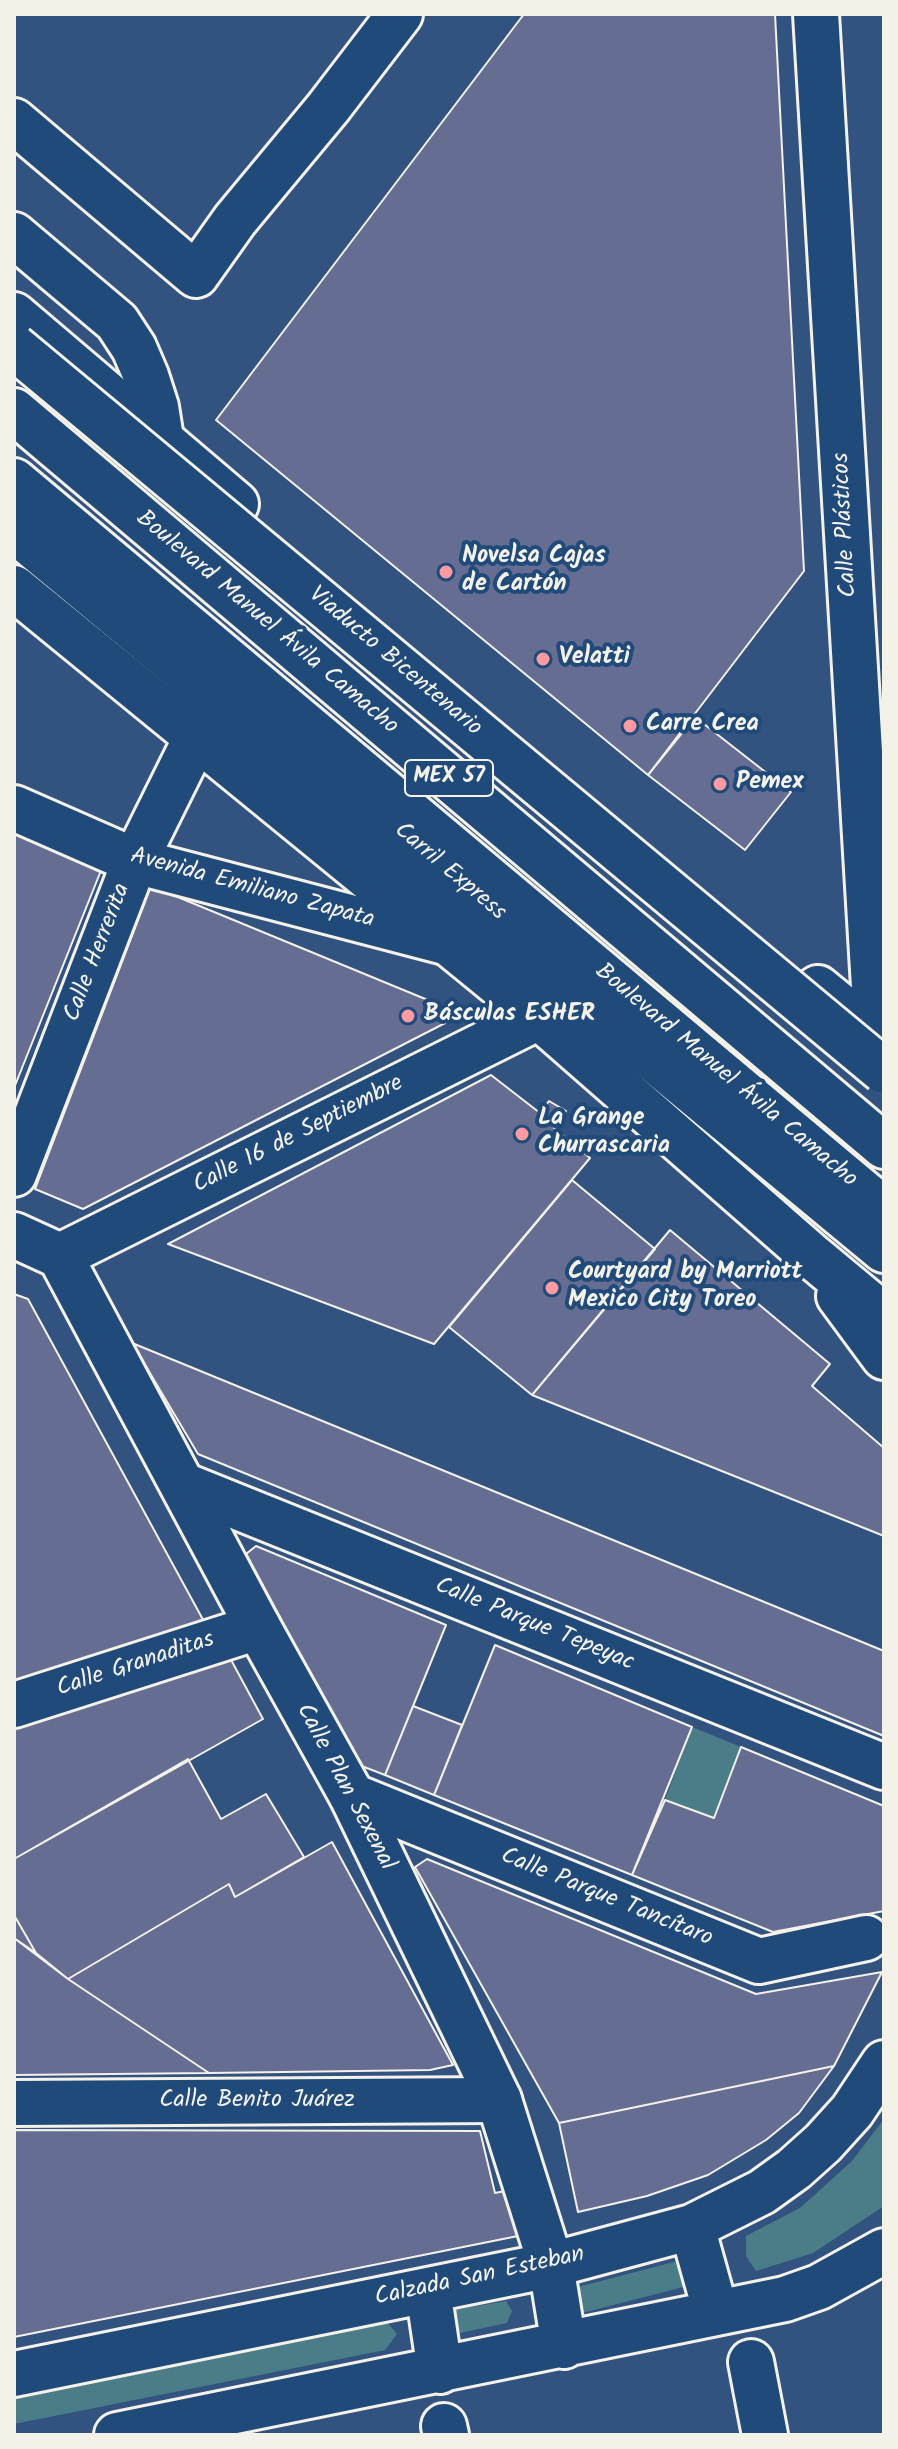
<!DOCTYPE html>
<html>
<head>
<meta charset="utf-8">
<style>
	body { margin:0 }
	#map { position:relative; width:898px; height:2449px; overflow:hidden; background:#325380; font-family:Kalam,sans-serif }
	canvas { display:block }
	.frame { position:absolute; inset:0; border:16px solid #f4f1e8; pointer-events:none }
</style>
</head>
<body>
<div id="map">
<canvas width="898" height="2449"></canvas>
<div class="frame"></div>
</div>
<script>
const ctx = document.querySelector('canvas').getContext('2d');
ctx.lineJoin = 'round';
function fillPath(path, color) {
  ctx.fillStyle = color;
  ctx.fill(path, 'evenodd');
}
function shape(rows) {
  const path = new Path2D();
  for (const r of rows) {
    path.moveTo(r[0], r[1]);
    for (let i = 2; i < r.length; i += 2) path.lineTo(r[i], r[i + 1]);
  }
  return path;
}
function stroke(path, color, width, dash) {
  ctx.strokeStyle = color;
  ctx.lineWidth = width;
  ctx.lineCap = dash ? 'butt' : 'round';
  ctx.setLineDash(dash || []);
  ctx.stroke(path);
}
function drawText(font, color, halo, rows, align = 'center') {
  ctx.font = font + ' Kalam,sans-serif';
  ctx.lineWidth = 8;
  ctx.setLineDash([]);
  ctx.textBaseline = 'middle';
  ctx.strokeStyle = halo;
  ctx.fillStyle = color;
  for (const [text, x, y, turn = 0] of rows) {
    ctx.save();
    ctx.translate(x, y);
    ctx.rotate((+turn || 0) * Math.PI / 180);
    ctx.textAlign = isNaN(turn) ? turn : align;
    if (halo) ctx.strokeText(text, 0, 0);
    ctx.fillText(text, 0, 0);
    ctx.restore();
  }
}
fillPath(shape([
	[692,1727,741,1747,714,1818,665,1800],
	[884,2119,884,2206,813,2253,756,2271,746,2256,746,2236,800,2208,852,2161],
	[685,2259,691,2285,582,2313,572,2309,571,2296,578,2287],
	[506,2301,512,2311,507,2323,460,2333,452,2321,455,2310],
	[386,2321,397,2334,385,2350,14,2424,14,2392]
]), '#4b7d88');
const building = shape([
	[524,14,775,14,804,571,648,775,216,420,524,14],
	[695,717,791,792,745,850,648,775,695,717],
	[14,833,102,868,14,1088,14,833],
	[151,886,435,1003,453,1019,83,1209,35,1189,151,886],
	[491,1075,540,1113,549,1101,566,1111,553,1127,590,1158,434,1344,168,1244,491,1075],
	[572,1180,655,1249,532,1395,449,1327,572,1180],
	[670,1230,830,1364,812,1386,884,1448,884,1536,532,1395,670,1230],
	[14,1294,28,1299,207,1627,14,1688,14,1294],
	[132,1343,884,1651,884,1736,198,1454,132,1343],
	[256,1546,446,1625,385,1775,359,1765,246,1554,256,1546],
	[495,1645,692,1727,632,1875,434,1795,495,1645],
	[230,1658,263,1719,14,1859,14,1726,230,1658],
	[413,1706,462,1725,434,1795,385,1775,413,1706],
	[741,1747,884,1806,884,1911,773,1932,632,1875,665,1800,714,1818,741,1747],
	[188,1759,221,1819,266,1794,304,1857,235,1897,229,1884,68,1979,36,1953,14,1915,14,1859,188,1759],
	[332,1842,453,2065,430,2070,209,2073,68,1979,229,1884,235,1897,332,1842],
	[427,1859,756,1994,882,1972,834,2066,559,2123,415,1867,427,1859],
	[14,1915,36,1953,14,1938,14,1915],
	[14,1938,68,1979,209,2073,14,2075,14,1938],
	[834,2066,799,2113,766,2140,708,2175,647,2196,578,2212,559,2123,834,2066],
	[14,2130,480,2131,495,2193,510,2190,518,2236,14,2337,14,2130]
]);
fillPath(building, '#666d92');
stroke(building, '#f4f1e8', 2);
const minor = shape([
	[816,14,877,1037],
	[14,121,196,275,235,220,328,108,400,14],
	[14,235,117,322,134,348,146,376,156,407,161,439],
	[14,808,135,861,449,943],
	[14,1174,135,861,196,738],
	[60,1256,539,1017],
	[183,1485,884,1767],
	[14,1705,258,1627],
	[352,1796,759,1961,866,1938],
	[14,2103,499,2100],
	[751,2362,765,2435],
	[444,2426,446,2435]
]);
const major = shape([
	[14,315,236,504],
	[14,588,539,1017,813,1257,884,1316],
	[818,988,884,1042],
	[14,1235,60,1256,258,1627,352,1796,499,2100,551,2265,564,2346],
	[839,1296,884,1357],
	[692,2227,716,2313],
	[428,2290,440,2371],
	[14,2374,551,2265,692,2227,762,2192,794,2169,823,2143,852,2111,884,2063],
	[117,2435,785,2299,819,2287,884,2251]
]);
const highway = shape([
	[14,411,884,1146],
	[14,481,884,1210],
	[14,530,884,1250]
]);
stroke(minor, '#f4f1e8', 50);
stroke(major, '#f4f1e8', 50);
stroke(highway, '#f4f1e8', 50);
stroke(minor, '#1f4a7a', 44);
stroke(major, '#1f4a7a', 44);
stroke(highway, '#1f4a7a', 44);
const highwayBridge = shape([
	[14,347,884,1071]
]);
stroke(highwayBridge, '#f4f1e8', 50, []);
stroke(highwayBridge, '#1f4a7a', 44);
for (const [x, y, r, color] of [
	[446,572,8,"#ff9aa2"],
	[543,659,8,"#ff9aa2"],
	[630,726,8,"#ff9aa2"],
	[720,784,8,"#ff9aa2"],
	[408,1016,8,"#ff9aa2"],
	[522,1134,8,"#ff9aa2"],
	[552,1288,8,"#ff9aa2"]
]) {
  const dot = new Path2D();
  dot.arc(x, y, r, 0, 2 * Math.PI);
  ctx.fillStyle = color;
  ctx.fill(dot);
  stroke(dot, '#1f4a7a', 3);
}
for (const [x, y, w] of [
	[449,778,88]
]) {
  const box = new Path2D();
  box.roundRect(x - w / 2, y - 18, w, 36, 6);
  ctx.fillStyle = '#1f4a7a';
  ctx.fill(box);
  stroke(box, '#f4f1e8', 2);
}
drawText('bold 22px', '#f4f1e8', null, [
	["MEX 57",449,778]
]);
drawText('24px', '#f4f1e8', '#1f4a7a', [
	["Calle Plásticos",847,525,-93],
	["Boulevard Manuel Ávila Camacho",266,624,40],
	["Viaducto Bicentenario",394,663,40],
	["Carril Express",449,873,40],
	["Avenida Emiliano Zapata",252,890,15],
	["Calle Herrerita",99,953,-69],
	["Boulevard Manuel Ávila Camacho",725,1077,40],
	["Calle 16 de Septiembre",299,1136,-27],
	["Calle Parque Tepeyac",534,1626,22],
	["Calle Granaditas",136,1666,-18],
	["Calle Plan Sexenal",344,1788,62],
	["Calle Parque Tancítaro",606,1899,22],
	["Calle Benito Juárez",257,2102],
	["Calzada San Esteban",480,2278,-12]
]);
drawText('bold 24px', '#f4f1e8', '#1f4a7a', [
	["Novelsa Cajas",462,558],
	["de Cartón",462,586],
	["Velatti",559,659],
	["Carre Crea",646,726],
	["Pemex",736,784],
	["Básculas ESHER",424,1016],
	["La Grange",538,1120],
	["Churrascaria",538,1148],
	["Courtyard by Marriott",568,1274],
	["Mexico City Toreo",568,1302]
], 'left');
</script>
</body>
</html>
